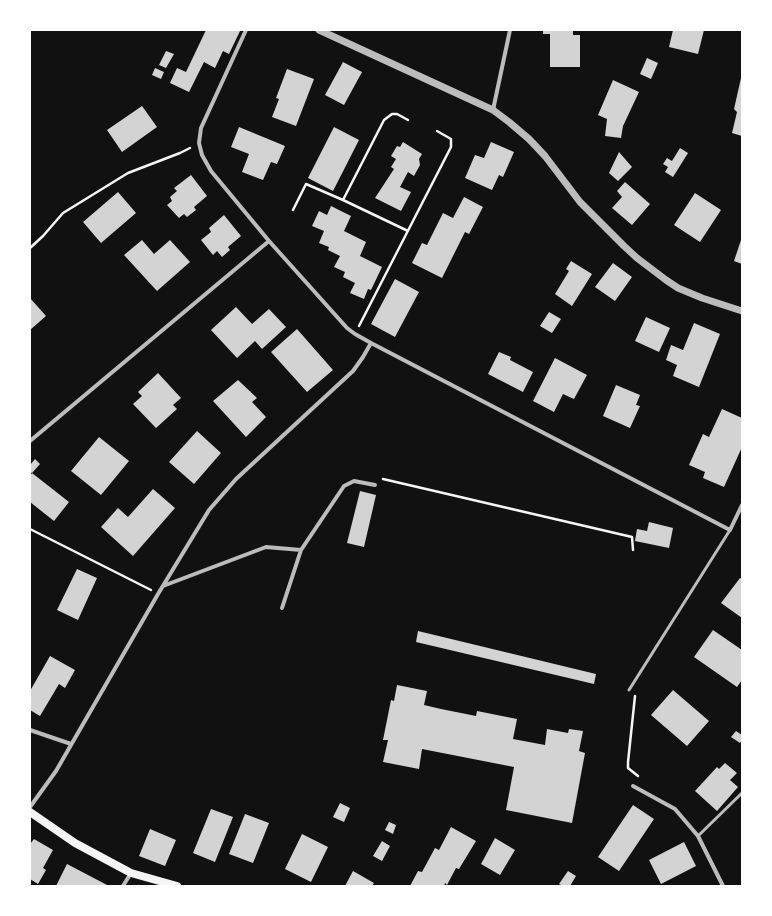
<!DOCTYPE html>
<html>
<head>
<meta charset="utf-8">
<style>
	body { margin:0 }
	#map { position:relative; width:772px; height:916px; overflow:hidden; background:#111; font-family:Cabin,sans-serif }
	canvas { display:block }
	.frame { position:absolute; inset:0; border:31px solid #fff; pointer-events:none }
</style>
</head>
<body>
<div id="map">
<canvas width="772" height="916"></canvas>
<div class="frame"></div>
</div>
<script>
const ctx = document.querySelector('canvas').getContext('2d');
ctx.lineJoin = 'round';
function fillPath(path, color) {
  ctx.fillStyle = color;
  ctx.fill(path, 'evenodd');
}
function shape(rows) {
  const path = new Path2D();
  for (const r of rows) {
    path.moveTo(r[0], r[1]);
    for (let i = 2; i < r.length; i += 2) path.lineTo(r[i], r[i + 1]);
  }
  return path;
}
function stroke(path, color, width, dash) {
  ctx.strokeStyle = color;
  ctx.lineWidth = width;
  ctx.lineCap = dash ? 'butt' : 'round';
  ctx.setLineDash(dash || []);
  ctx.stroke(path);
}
fillPath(shape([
	[206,30,238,30,240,31,229,54,223,51,215,68,204,62,189,92,170,83,177,68,186,72],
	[543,30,573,30,573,35,580,35,580,67,550,67,550,34,543,34],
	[673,30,704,30,698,54,669,47],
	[166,51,174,54,166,68,159,65],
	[647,58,658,63,651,79,640,74],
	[343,62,362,72,344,105,325,95],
	[155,68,164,72,161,79,152,75],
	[287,69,314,79,296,126,272,117,279,99,276,98],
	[741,78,742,78,742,136,732,133,737,112,734,109],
	[613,80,639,92,623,126,621,138,605,136,607,119,598,115],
	[142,106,157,127,122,152,107,130],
	[239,127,285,146,277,164,271,162,263,180,242,172,249,154,231,147],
	[334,127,359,140,333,191,308,178],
	[403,142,422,154,419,159,420,165,414,176,408,172,400,187,411,192,401,211,375,198,394,169,391,167,396,159,391,156,397,146,400,147],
	[491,142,514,152,503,177,499,175,492,190,465,178,475,155,484,158],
	[680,148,688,153,673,177,665,172,668,167,663,164,667,158,672,161],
	[619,152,632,167,618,181,609,173],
	[191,175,207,196,194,207,196,210,187,217,184,214,179,218,167,205,172,201,170,197,177,191,174,188],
	[625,182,650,204,632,225,612,208,622,197,617,191],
	[118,192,136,213,101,243,83,222],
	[695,193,721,210,700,242,674,225],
	[464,197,483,207,469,234,465,232,442,278,412,263,422,243,427,245,443,213,453,218],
	[331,206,351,216,344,231,366,242,360,256,382,267,371,290,368,289,364,299,350,293,355,283,343,277,345,272,334,267,340,256,328,250,329,247,319,243,324,231,312,226,319,211,327,215],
	[224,215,241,236,228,247,230,250,222,257,217,251,213,255,201,240,211,232,209,228],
	[742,237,742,264,734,261],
	[142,240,154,254,170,240,190,262,157,291,124,255],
	[571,261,592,274,572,306,555,294,569,271,566,269],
	[613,263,632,277,615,301,595,287],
	[395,279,419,292,395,337,371,324],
	[30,298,46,316,30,330],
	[236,307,252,324,269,309,286,327,262,349,255,341,237,358,211,330],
	[549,312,561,319,552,333,540,326],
	[646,317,670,328,659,352,635,341],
	[694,323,720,334,699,387,673,376,677,365,666,360,671,345,683,350],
	[297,329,333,370,307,392,271,352],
	[499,352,511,357,510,360,533,372,523,392,488,374],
	[555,358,587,375,574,399,563,394,554,412,533,401],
	[158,373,181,398,173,405,177,409,156,428,133,404,142,396,138,392],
	[238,380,257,398,252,402,266,417,246,437,213,401],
	[616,385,640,395,636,405,640,406,630,428,603,416],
	[722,409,742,418,742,447,724,487,703,478,705,472,689,465,703,434,709,437],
	[197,431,221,453,194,484,169,462],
	[99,437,129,461,101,495,71,471],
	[35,459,40,464,32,473,30,472,30,465],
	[32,473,69,502,54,521,30,502,30,476],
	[153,489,175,508,133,556,101,527,118,508,128,517],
	[360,491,376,495,364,547,347,543],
	[649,522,673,528,669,548,635,541,637,529,647,531],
	[77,569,97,578,78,620,57,610],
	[740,578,742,579,742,618,721,603],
	[713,630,742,650,742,680,737,687,694,657],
	[418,631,596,674,594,684,416,642],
	[50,656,75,670,65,688,59,684,40,716,30,710,30,691],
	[397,685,427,691,424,705,441,709,476,716,477,711,517,719,513,739,545,745,547,729,568,733,569,729,583,731,579,751,585,753,572,823,506,810,514,767,422,749,419,769,383,762,388,740,383,740,391,700,394,701],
	[673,690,709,721,687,746,651,715],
	[736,731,742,735,742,740,740,743,731,737],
	[725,763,737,773,730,780,738,787,717,811,695,791,717,767,719,769],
	[340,803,350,808,344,822,333,817],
	[633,805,654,819,619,871,598,857],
	[211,809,233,817,215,862,193,853],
	[245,814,269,823,253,863,229,854],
	[389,822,396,825,393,834,385,830],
	[451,827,476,841,459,869,456,868,447,885,445,883,444,886,410,886,418,871,422,872,435,848,439,850],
	[150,829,176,840,165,866,139,856],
	[302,834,328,847,311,882,285,869],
	[495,838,515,850,500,875,481,864],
	[34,839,53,850,43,868,46,870,38,884,30,879,30,844],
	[382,841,390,846,382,861,373,856],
	[684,842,696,866,661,884,649,860],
	[67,864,109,886,56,886],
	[353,871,374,883,372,886,345,886],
	[568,871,576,876,570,886,563,886,559,884]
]), '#d3d3d3');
stroke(shape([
	[343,200,384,120,392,114,397,114,408,120],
	[293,210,306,184,343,200,408,231],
	[30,248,43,236,63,213,128,173,180,153,190,148],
	[359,326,451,147,451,139,437,131],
	[383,479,632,537,633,550],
	[30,529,151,590],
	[635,696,628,762,628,768,638,776]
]), '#f5f5f5', 2.5);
stroke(shape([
	[629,690,730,530],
	[698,836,742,793]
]), '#bcbcbc', 3);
stroke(shape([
	[246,30,201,128,199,143,202,155,211,171,269,241,347,328,355,334,371,343,730,530,742,505],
	[493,110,510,30],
	[30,441,269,241],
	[301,550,344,486,354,481,375,485],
	[163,586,266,547,301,550,282,608],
	[30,730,71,744],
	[633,786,675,809,698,836,723,886],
	[30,807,56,771,158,594,209,510,236,479,353,371,363,357,371,343],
	[123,886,131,873]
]), '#bcbcbc', 4);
stroke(shape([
	[319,30,493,110,509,122,529,139,545,156,580,202,624,246,637,258,666,280,678,288,702,298,742,311]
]), '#bcbcbc', 7);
stroke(shape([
	[30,812,75,843,131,873,177,886]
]), '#f5f5f5', 8);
</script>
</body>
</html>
